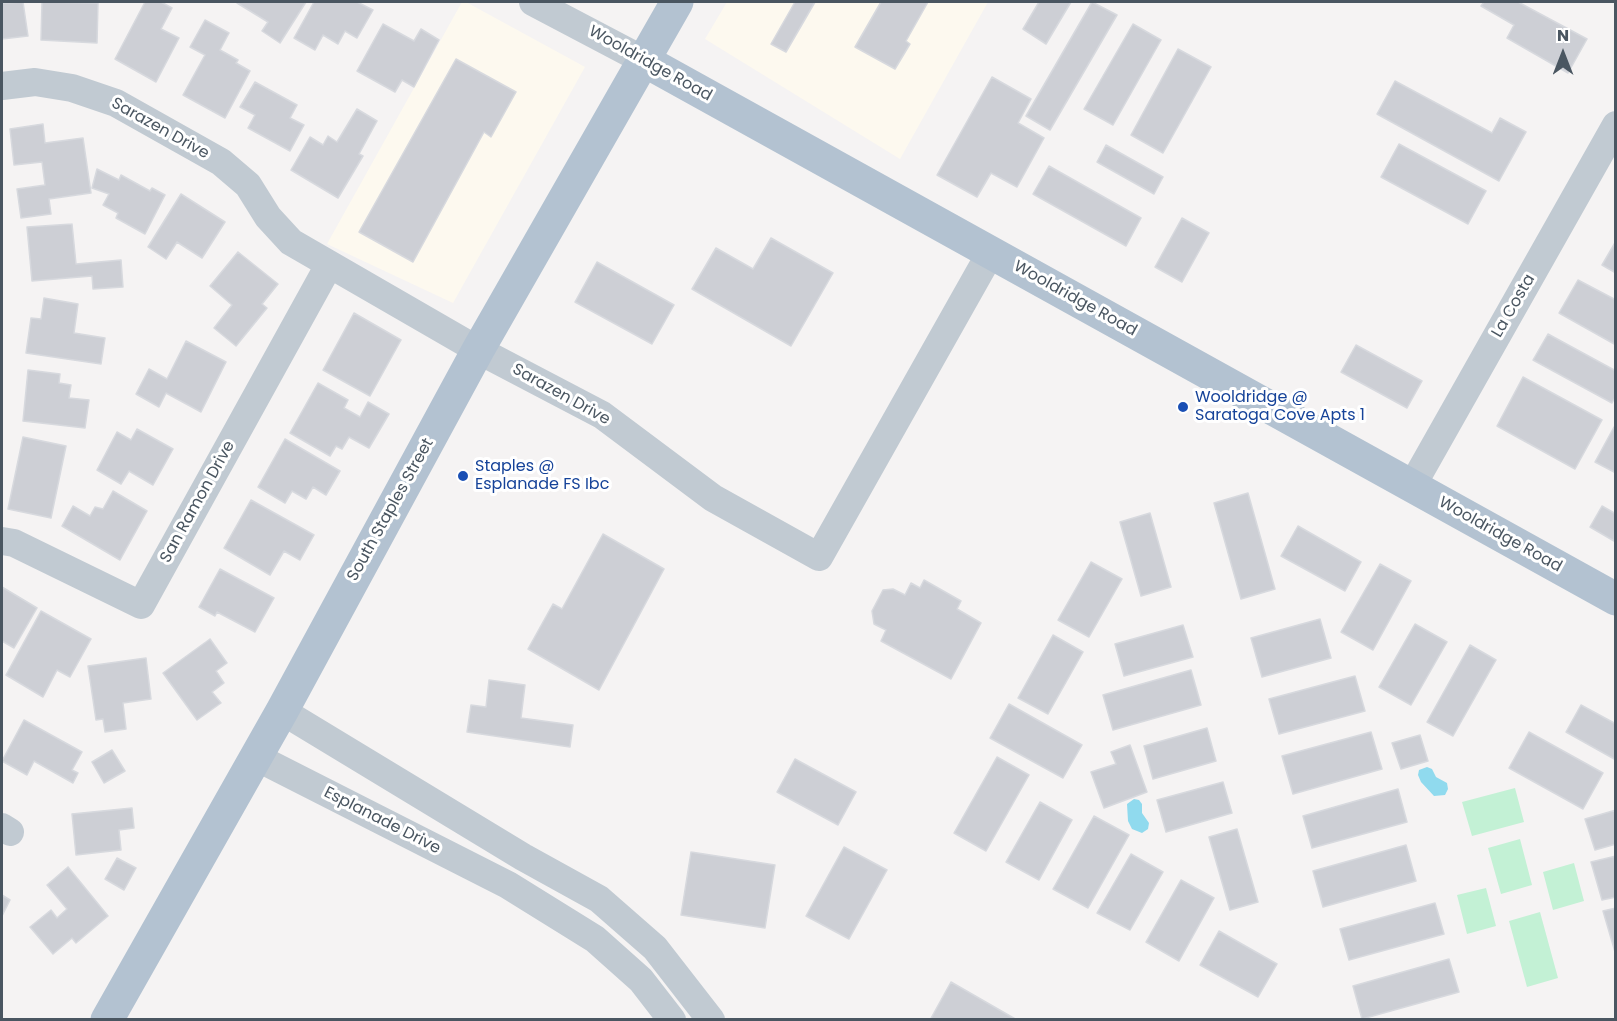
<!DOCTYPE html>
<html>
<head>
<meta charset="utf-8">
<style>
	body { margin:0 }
	#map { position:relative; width:1617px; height:1021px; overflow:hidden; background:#f5f3f3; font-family:Poppins,sans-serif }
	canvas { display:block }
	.frame { position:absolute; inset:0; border:3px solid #4a5661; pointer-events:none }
	.north { position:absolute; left:1533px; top:24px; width:60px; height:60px; -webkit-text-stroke:4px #fff; paint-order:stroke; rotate:0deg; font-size:16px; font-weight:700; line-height:24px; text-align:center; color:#4a5661 }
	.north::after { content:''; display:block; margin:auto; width:21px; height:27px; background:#4a5661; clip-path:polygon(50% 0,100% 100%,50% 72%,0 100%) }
</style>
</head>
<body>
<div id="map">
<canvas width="1617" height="1021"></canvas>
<div class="frame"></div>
<div class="north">N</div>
</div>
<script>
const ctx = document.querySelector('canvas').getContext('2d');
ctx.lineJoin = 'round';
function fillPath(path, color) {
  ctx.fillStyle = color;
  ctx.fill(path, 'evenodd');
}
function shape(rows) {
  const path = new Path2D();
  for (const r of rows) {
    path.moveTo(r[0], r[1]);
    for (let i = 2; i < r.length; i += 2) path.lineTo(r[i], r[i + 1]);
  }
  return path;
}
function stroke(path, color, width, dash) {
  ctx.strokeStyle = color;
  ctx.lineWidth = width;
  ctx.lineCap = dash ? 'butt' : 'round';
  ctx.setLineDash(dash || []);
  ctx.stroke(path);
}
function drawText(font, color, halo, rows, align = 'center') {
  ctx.font = font + ' Poppins,sans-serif';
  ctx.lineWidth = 6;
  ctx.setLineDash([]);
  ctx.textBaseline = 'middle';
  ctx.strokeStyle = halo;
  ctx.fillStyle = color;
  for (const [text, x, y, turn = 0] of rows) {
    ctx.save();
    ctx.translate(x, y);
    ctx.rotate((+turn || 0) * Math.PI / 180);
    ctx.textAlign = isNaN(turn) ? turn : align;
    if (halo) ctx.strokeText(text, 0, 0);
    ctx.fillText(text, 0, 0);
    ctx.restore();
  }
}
fillPath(shape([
	[462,2,466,2,585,67,453,303,327,244],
	[727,2,988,2,900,159,705,39]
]), '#fdf9ef');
fillPath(shape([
	[1515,788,1524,822,1472,836,1462,802],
	[1520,839,1532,885,1501,894,1488,848],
	[1574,863,1584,901,1553,910,1543,872],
	[1486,888,1496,926,1467,934,1457,895],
	[1540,912,1558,978,1527,987,1509,921]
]), '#c3f1d5');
fillPath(shape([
	[1427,767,1432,769,1436,777,1447,783,1448,789,1445,795,1434,796,1421,782,1418,775,1419,770],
	[1134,799,1139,800,1142,804,1142,813,1149,823,1148,829,1142,833,1132,829,1128,821,1127,804]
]), '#90daee');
const building = shape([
	[23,2,28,36,2,39,2,3,23,2],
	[42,2,98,3,97,43,41,40,42,2],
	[145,2,161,2,172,8,161,29,179,38,156,82,115,59,145,2],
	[238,2,306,2,280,43,262,31,268,22,237,3,238,2],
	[314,2,357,2,373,10,357,38,345,31,338,44,323,35,315,50,294,38,314,2],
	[795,2,815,2,786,52,771,44,795,2],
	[881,2,928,2,906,41,910,44,895,69,855,47,881,2],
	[1039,2,1071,2,1046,44,1023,29,1039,2],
	[1092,2,1117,15,1050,130,1026,116,1092,2],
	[1484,2,1518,2,1587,39,1568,73,1507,38,1514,25,1481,6,1484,2],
	[205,20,229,33,220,50,238,60,236,63,250,71,225,118,183,95,205,55,190,47,205,20],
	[383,24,414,41,421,29,439,40,414,87,402,80,395,92,357,71,383,24],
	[1133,24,1161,40,1113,125,1084,109,1133,24],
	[1178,49,1211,67,1163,153,1131,135,1178,49],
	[456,59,516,92,491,137,484,132,413,262,359,232,456,59],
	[992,77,1031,99,1018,123,1044,138,1017,187,991,173,977,197,937,175,992,77],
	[1395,81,1492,133,1500,118,1526,132,1499,181,1377,114,1395,81],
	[255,82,297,105,290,118,304,125,290,151,248,128,255,115,240,107,255,82],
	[357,109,377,121,359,154,363,156,338,198,291,170,310,137,323,145,328,136,337,142,357,109],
	[43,124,45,143,83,138,91,193,49,199,51,214,21,218,17,189,45,185,42,162,14,165,10,129,43,124],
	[1399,144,1486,191,1468,224,1381,177,1399,144],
	[1106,145,1163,177,1154,194,1097,162,1106,145],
	[1049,166,1141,218,1126,246,1033,194,1049,166],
	[97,169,119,180,121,175,150,191,152,188,165,195,145,234,116,218,118,213,103,205,109,194,92,188,97,169],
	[181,194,225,222,202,258,177,242,166,259,148,247,181,194],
	[1182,218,1209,233,1182,282,1155,267,1182,218],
	[72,224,76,264,121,260,123,287,93,289,92,276,32,281,27,227,72,224],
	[771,238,833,273,791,346,692,289,716,248,753,269,771,238],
	[1616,241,1616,273,1602,265,1616,241],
	[238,252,278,284,262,304,267,308,236,346,214,328,232,305,210,286,238,252],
	[597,262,674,305,652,344,575,302,597,262],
	[1578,280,1616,300,1616,345,1559,313,1578,280],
	[44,298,78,304,74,333,105,338,101,364,26,353,31,318,41,319,44,298],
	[354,313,401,340,370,396,323,370,354,313],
	[1548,334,1616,371,1616,396,1612,403,1533,360,1548,334],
	[186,341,226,362,201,412,166,393,159,407,136,394,149,369,167,379,186,341],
	[1356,345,1422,381,1407,408,1341,372,1356,345],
	[28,370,60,374,59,383,71,385,69,398,89,400,85,428,23,421,28,370],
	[1523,377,1602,420,1575,469,1497,426,1523,377],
	[318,383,348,400,344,408,360,417,368,402,389,414,369,448,349,437,342,449,336,446,330,456,290,433,318,383],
	[1614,427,1616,428,1616,473,1595,462,1614,427],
	[137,429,173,449,153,485,129,471,121,484,97,470,117,432,131,440,137,429],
	[23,437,66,446,51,518,8,509,23,437],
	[285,439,340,471,326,495,313,487,306,499,292,491,285,503,258,487,285,439],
	[113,491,147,511,120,560,62,526,73,506,90,516,95,507,103,509,113,491],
	[1248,493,1275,589,1241,599,1214,503,1248,493],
	[251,500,314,535,300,560,284,551,270,575,224,548,251,500],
	[1602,506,1616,514,1614,541,1590,527,1602,506],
	[1150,513,1171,587,1141,596,1120,522,1150,513],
	[1298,526,1361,562,1345,591,1281,556,1298,526],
	[603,534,664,569,599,690,528,649,553,604,562,609,603,534],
	[1091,562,1122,579,1089,637,1058,620,1091,562],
	[1380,564,1411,581,1373,650,1341,632,1380,564],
	[220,569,274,598,255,632,217,612,215,616,199,607,220,569],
	[924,580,961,601,957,609,981,623,951,679,881,641,886,630,874,624,872,611,883,590,893,589,905,595,911,583,920,588,924,580],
	[2,587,37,608,14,648,2,641,2,587],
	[41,611,91,639,70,677,57,670,43,697,6,675,41,611],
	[1320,619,1331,658,1262,677,1251,638,1320,619],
	[1415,624,1447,642,1411,705,1379,687,1415,624],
	[1183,625,1193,657,1124,676,1115,644,1183,625],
	[1053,635,1083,652,1048,714,1018,698,1053,635],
	[210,639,227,663,216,671,224,683,212,692,221,703,197,720,163,673,210,639],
	[1470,645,1496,660,1453,736,1427,722,1470,645],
	[146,658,151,699,123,703,126,729,105,732,103,719,96,720,88,666,146,658],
	[1191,670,1201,705,1113,730,1103,695,1191,670],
	[1355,676,1365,711,1279,734,1269,699,1355,676],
	[489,680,525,685,521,718,573,725,570,747,467,732,471,705,486,707,489,680],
	[1009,704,1082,745,1063,778,990,738,1009,704],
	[1581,705,1616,724,1616,760,1566,732,1581,705],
	[24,720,82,752,72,770,78,773,73,783,34,761,27,775,2,761,24,720],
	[1207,728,1216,761,1153,779,1144,746,1207,728],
	[1371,732,1382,769,1293,794,1282,756,1371,732],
	[1529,732,1603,773,1583,809,1509,768,1529,732],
	[1420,735,1428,761,1401,769,1392,743,1420,735],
	[1130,745,1147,792,1104,808,1091,772,1116,764,1111,752,1130,745],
	[112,750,125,771,104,783,92,762,112,750],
	[997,757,1029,775,986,851,954,833,997,757],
	[795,759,856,792,838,825,777,792,795,759],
	[1223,782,1232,813,1166,832,1157,800,1223,782],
	[1398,789,1407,822,1312,848,1303,816,1398,789],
	[1040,802,1072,820,1039,880,1006,862,1040,802],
	[132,808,134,828,119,830,121,850,76,855,72,814,132,808],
	[1616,810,1616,844,1595,850,1585,819,1616,810],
	[1094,816,1129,835,1088,908,1053,889,1094,816],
	[1237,829,1258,902,1230,910,1209,837,1237,829],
	[1406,845,1416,881,1323,907,1313,871,1406,845],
	[844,847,887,870,849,939,806,916,844,847],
	[691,852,775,865,765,928,681,915,691,852],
	[1131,854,1163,872,1130,930,1097,913,1131,854],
	[1616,856,1616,897,1602,900,1591,862,1616,856],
	[117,858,136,868,124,890,105,879,117,858],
	[68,867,108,916,76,943,72,938,53,954,30,927,51,910,57,918,67,909,47,885,68,867],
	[1181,880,1214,898,1179,961,1146,942,1181,880],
	[2,895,10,900,2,916,2,895],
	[1435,903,1444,934,1349,960,1340,929,1435,903],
	[1616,908,1616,952,1615,952,1603,911,1616,908],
	[1219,931,1277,964,1258,997,1200,965,1219,931],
	[1449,959,1459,992,1362,1019,1353,986,1449,959],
	[951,982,1017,1020,930,1020,951,982]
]);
fillPath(building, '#cdcfd5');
stroke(building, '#d7d9de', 1.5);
stroke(shape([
	[533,2,645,61],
	[2,86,35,82,72,88,116,103,221,162,248,185,268,217,291,242,478,350,602,415,713,498,819,557,991,252],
	[1412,486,1616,125],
	[2,541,14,543,141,605,329,265],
	[282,711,523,857,599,899,655,948,711,1020],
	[256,757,508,885,595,939,641,980,672,1020],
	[2,827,10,832]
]), '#c1cad2', 28);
stroke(shape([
	[645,61,1616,599],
	[107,1020,282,711,478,350,677,2]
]), '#b3c2d1', 33);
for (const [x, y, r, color] of [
	[1183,407,6,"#1a4fb4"],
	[463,476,6,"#1a4fb4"]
]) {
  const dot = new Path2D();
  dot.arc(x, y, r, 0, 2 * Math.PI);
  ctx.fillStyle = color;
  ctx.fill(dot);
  stroke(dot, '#fff', 2);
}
drawText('16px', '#4a5661', '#fff', [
	["Wooldridge Road",650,64,29],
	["Sarazen Drive",160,129,29],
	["Wooldridge Road",1075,299,29],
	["La Costa",1514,306,-60],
	["Sarazen Drive",561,395,29],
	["San Ramon Drive",198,502,-61],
	["South Staples Street",391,510,-61],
	["Wooldridge Road",1500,535,29],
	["Esplanade Drive",382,821,27]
]);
drawText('16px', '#164399', '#fff', [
	["Wooldridge @",1195,398],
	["Saratoga Cove Apts 1",1195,416],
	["Staples @",475,467],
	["Esplanade FS Ibc",475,485]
], 'left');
</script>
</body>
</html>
